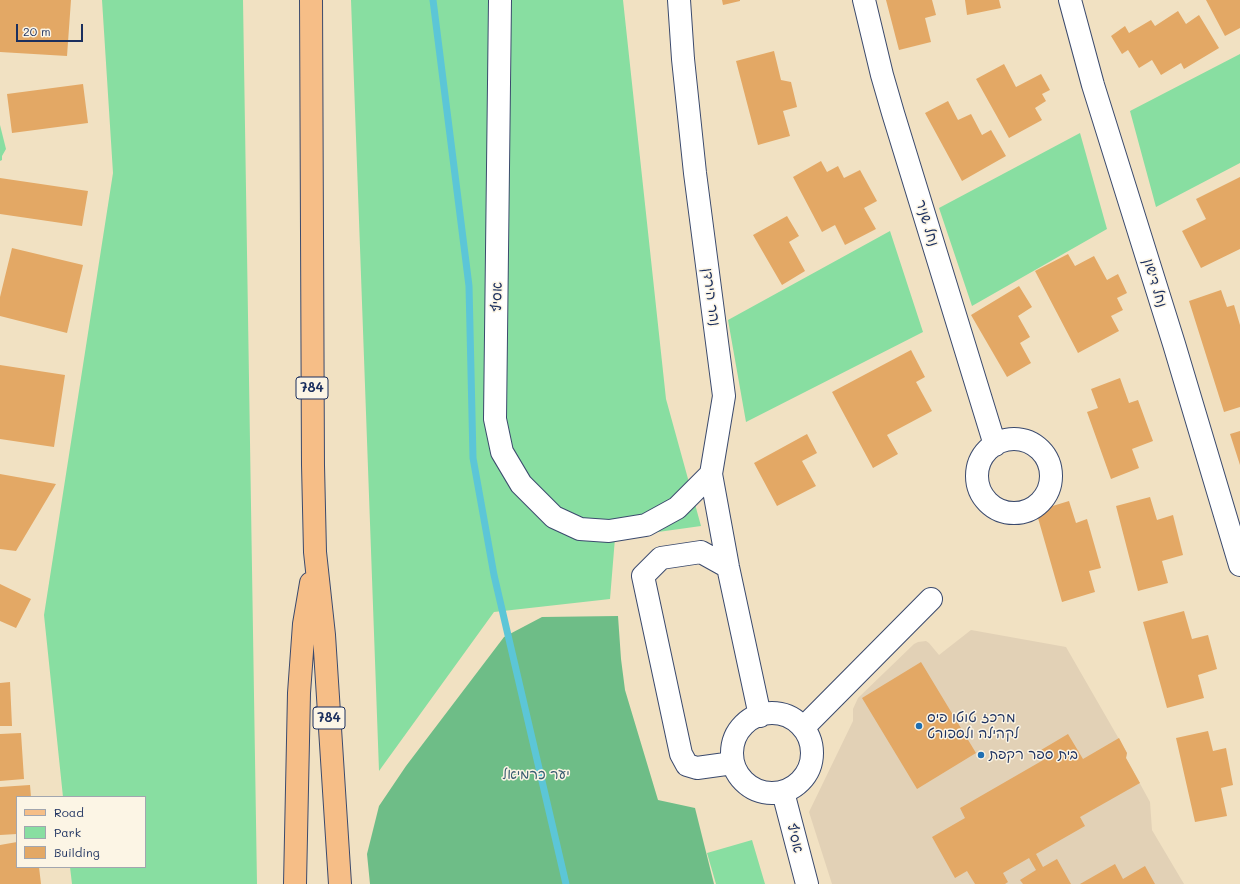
<!DOCTYPE html>
<html>
<head>
<meta charset="utf-8">
<style>
	body { margin:0 }
	#map { position:relative; width:1240px; height:884px; overflow:hidden; background:#f1e1c2; font-family:Mali,sans-serif }
	canvas { display:block }
	.legend { position:absolute; left:16px; top:796px; width:130px; height:72px; box-sizing:border-box; background:#fcf5e5; border:1px solid #a2a6af; margin:0; padding:5px 7px; list-style:none; font-size:12px; color:#1b2f5e }
	.legend li { display:flex; align-items:center; gap:8px; height:20px }
	.legend b { width:20px; border:1px solid #a2a6af }
	.scale { position:absolute; left:16px; top:24px; width:67px; height:18px; box-sizing:border-box; border:2px solid #1b2f5e; border-top:0; padding-left:5px; font-size:12px; line-height:14px; white-space:nowrap; color:#1b2f5e; -webkit-text-stroke:3px #fcf5e5; paint-order:stroke }
</style>
</head>
<body>
<div id="map">
<canvas width="1240" height="884"></canvas>
<ul class="legend">
<li><b style="height:5px;background:#f6be87"></b>Road</li>
<li><b style="height:11px;background:#88dea1"></b>Park</li>
<li><b style="height:11px;background:#e3a865"></b>Building</li>
</ul>
<div class="scale">20 m</div>
</div>
<script>
const ctx = document.querySelector('canvas').getContext('2d');
ctx.lineJoin = 'round';
function fillPath(path, color) {
  ctx.fillStyle = color;
  ctx.fill(path, 'evenodd');
}
function shape(rows) {
  const path = new Path2D();
  for (const r of rows) {
    if (r.length === 3) {
      path.moveTo(r[0] + r[2], r[1]);
      path.arc(r[0], r[1], r[2], 0, 2 * Math.PI);
      continue;
    }
    path.moveTo(r[0], r[1]);
    for (let i = 2; i < r.length; i += 2) path.lineTo(r[i], r[i + 1]);
  }
  return path;
}
function stroke(path, color, width, dash) {
  ctx.strokeStyle = color;
  ctx.lineWidth = width;
  ctx.lineCap = dash ? 'butt' : 'round';
  ctx.setLineDash(dash || []);
  ctx.stroke(path);
}
function drawText(font, color, halo, rows, align = 'center') {
  ctx.font = font + ' Mali,"Playpen Sans Hebrew",sans-serif';
  ctx.lineWidth = 3;
  ctx.setLineDash([]);
  ctx.textBaseline = 'middle';
  ctx.strokeStyle = halo;
  ctx.fillStyle = color;
  for (const [text, x, y, turn = 0] of rows) {
    ctx.save();
    ctx.translate(x, y);
    ctx.rotate((+turn || 0) * Math.PI / 180);
    ctx.textAlign = isNaN(turn) ? turn : align;
    if (halo) ctx.strokeText(text, 0, 0);
    ctx.fillText(text, 0, 0);
    ctx.restore();
  }
}
fillPath(shape([
	[971,630,1066,647,1127,753,1126,758,1150,802,1152,830,1184,884,832,884,809,812,853,721,853,709,858,698,914,644,918,642,926,641,929,643,939,655]
]), '#e2d1b6');
fillPath(shape([
	[102,0,243,0,257,884,72,884,70,867,145,867,145,797,63,797,44,615,113,173],
	[351,0,623,0,666,399,701,526,615,538,610,599,494,612,379,771],
	[1240,54,1240,163,1156,207,1130,111],
	[0,125,6,149,2,156,2,160,0,161],
	[1080,133,1107,229,972,306,939,208],
	[890,231,923,332,746,422,728,320],
	[752,840,765,884,716,884,707,853]
]), '#88dea1');
fillPath(shape([
	[618,616,621,659,625,690,658,800,695,808,714,884,370,884,367,854,379,806,406,766,504,637,542,617]
]), '#6ebd87');
stroke(shape([
	[433,0,469,286,473,458,494,575,566,884]
]), '#5cc6d7', 7);
fillPath(shape([
	[0,0,71,0,67,56,0,52],
	[722,0,740,0,740,1,723,5],
	[886,0,932,0,936,15,925,18,931,42,899,50],
	[965,0,999,0,1001,8,967,15],
	[1206,0,1240,0,1240,28,1225,36],
	[1178,11,1186,24,1199,15,1219,48,1184,69,1181,63,1161,75,1152,60,1139,68,1128,50,1122,54,1111,36,1125,26,1129,33,1151,20,1155,26],
	[774,51,781,80,791,82,797,107,783,111,790,136,758,145,736,61],
	[1004,64,1016,87,1041,74,1050,90,1042,94,1046,101,1035,108,1042,120,1009,138,976,79],
	[83,84,88,123,12,133,7,94],
	[948,101,958,120,971,114,982,135,991,130,1006,156,962,181,925,113],
	[821,161,827,172,838,166,844,178,860,170,877,201,864,208,876,229,845,245,835,225,822,232,793,177],
	[1240,177,1240,249,1201,268,1182,231,1206,219,1196,199],
	[0,178,88,191,82,226,0,214],
	[787,216,799,236,789,242,805,271,782,285,753,235],
	[12,248,83,265,67,333,0,316,0,297],
	[1068,254,1075,266,1094,256,1107,280,1118,274,1127,293,1117,298,1123,310,1111,316,1119,331,1078,353,1035,271],
	[1019,286,1032,307,1018,316,1030,337,1020,343,1031,363,1007,377,971,315],
	[1221,290,1227,307,1234,305,1240,325,1240,407,1224,412,1189,301],
	[911,350,925,377,916,382,932,411,887,435,898,454,873,468,832,392],
	[0,365,65,375,54,447,0,439],
	[1120,378,1129,403,1138,400,1153,441,1132,449,1139,468,1111,479,1087,412,1098,408,1091,389],
	[1240,431,1240,465,1230,434],
	[807,434,817,453,802,461,816,486,777,506,754,463],
	[0,474,56,484,16,551,0,549],
	[1150,497,1157,520,1173,515,1183,555,1162,561,1168,583,1138,591,1116,506],
	[1069,501,1076,523,1087,519,1101,568,1089,571,1095,592,1062,602,1036,511],
	[0,584,31,599,16,628,0,621],
	[1184,611,1192,639,1208,635,1217,669,1198,675,1204,698,1167,708,1143,622],
	[921,662,976,753,917,789,862,698],
	[10,682,12,726,0,726,0,683],
	[1208,731,1213,751,1226,748,1233,785,1221,788,1227,816,1195,822,1176,738],
	[21,733,24,779,0,781,0,734],
	[1068,734,1083,759,1119,738,1127,753,1126,758,1140,783,1080,817,1085,826,1036,854,1043,867,1057,859,1071,884,1023,884,1020,880,1036,870,1029,858,1003,873,1008,882,1005,884,975,884,967,871,955,878,932,837,965,818,960,808,1045,759,1041,750],
	[30,785,31,797,17,797,17,834,0,835,0,787],
	[17,842,17,867,39,867,41,884,0,884,0,845],
	[1115,864,1123,879,1145,866,1155,884,1080,884]
]), '#e3a865');
const minor = shape([
	[500,0,495,419,502,452,521,484,554,517,580,529,609,531,646,525,677,508,711,474,724,396,695,173,683,59,679,0],
	[864,0,882,75,893,113,995,445],
	[1070,0,1093,85,1174,344,1240,565],
	[1014,476,37],
	[711,474,728,567,760,716],
	[728,567,701,552,661,558,643,576,681,754,687,765,697,768,733,763],
	[772,753,40],
	[803,728,931,599],
	[783,792,807,884]
]);
const major = shape([
	[311,0,313,465,315,552,324,635,340,884],
	[295,884,299,693,304,624,311,583]
]);
stroke(minor, '#3b4a6d', 24);
stroke(major, '#3b4a6d', 24);
stroke(minor, '#fff', 22);
stroke(major, '#f6be87', 22);
for (const [x, y, r, color] of [
	[919,726,4,"#1f6fb2"],
	[981,755,4,"#1f6fb2"]
]) {
  const dot = new Path2D();
  dot.arc(x, y, r, 0, 2 * Math.PI);
  ctx.fillStyle = color;
  ctx.fill(dot);
  stroke(dot, '#fcf5e5', 1.5);
}
for (const [x, y, w] of [
	[312,388,32],
	[329,718,32]
]) {
  const box = new Path2D();
  box.roundRect(x - w / 2, y - 11, w, 22, 3);
  ctx.fillStyle = '#fcf5e5';
  ctx.fill(box);
  stroke(box, '#1b2f5e', 1);
}
drawText('bold 13px', '#1b2f5e', null, [
	["784",312,388],
	["784",329,718]
]);
drawText('14px', '#1b2f5e', '#fcf5e5', [
	["נחל שניר",927,223,73],
	["נחל דישון",1155,283,73],
	["אסיף",497,297,-89],
	["נהר הירדן",711,297,82],
	["אסיף",795,838,76]
]);
drawText('14px', '#1b2f5e', '#fcf5e5', [
	["מרכז טוטו פיס",927,718],
	["לקהילה ולספורט",927,734],
	["בית ספר רקפת",989,755]
], 'left');
drawText('14px', '#365b6f', '#fcf5e5', [
	["יער כרמיאל",536,775]
]);
</script>
</body>
</html>
